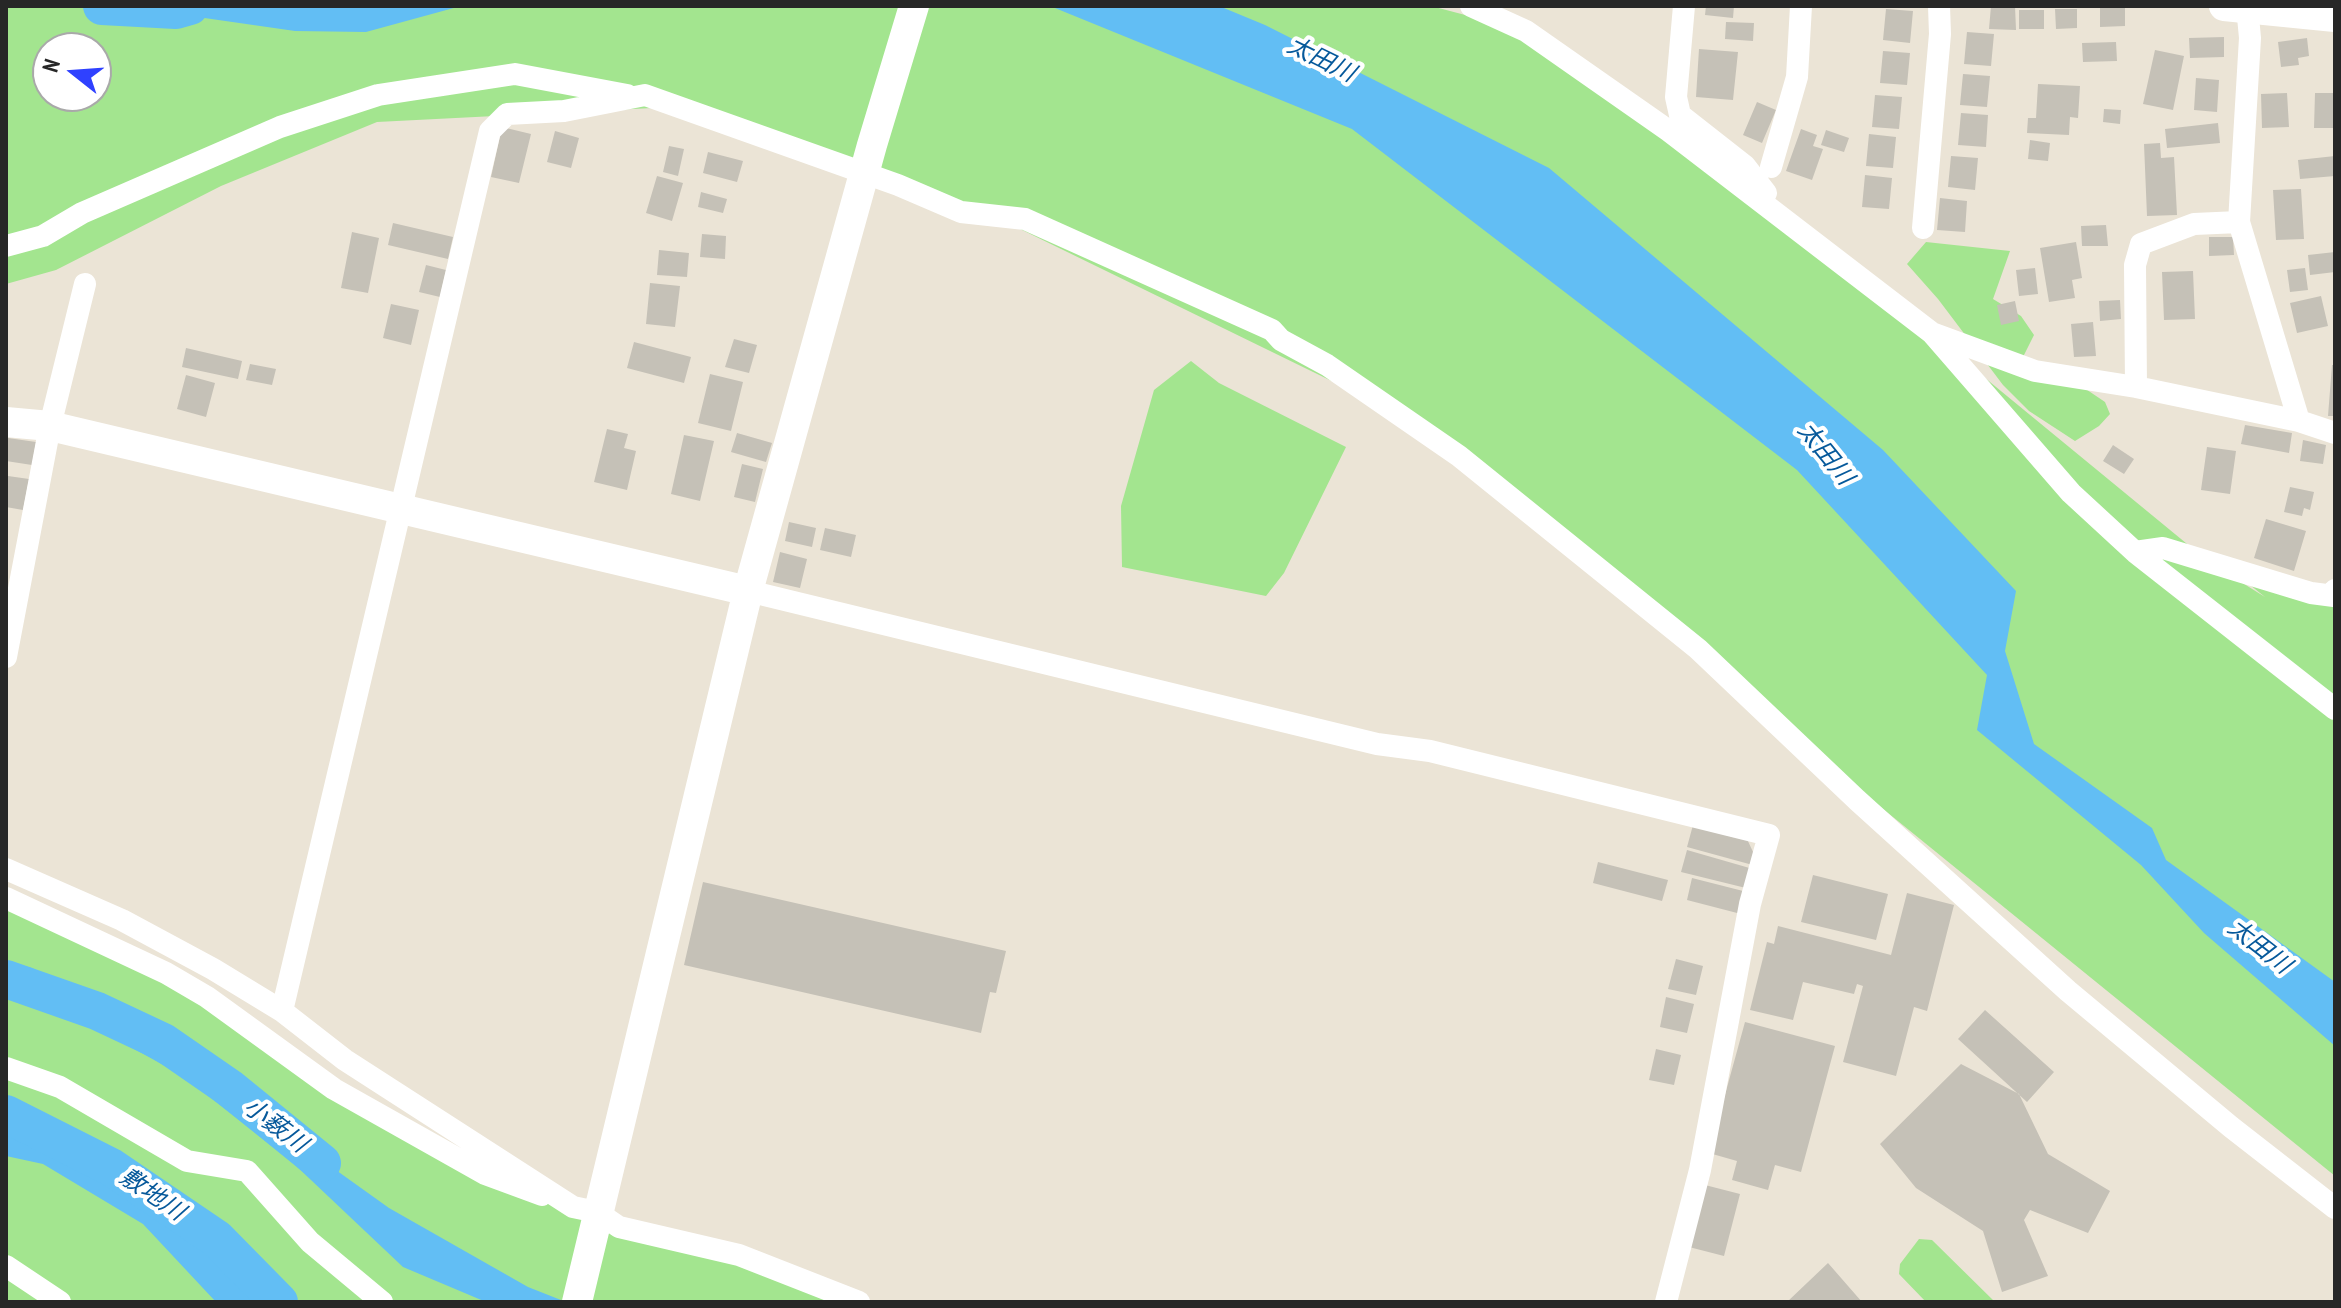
<!DOCTYPE html>
<html>
<head>
<meta charset="utf-8">
<style>
	body { margin:0 }
	#map { position:relative; width:2341px; height:1308px; overflow:hidden; background:#ebe4d6; font-family:"PT Sans Narrow",sans-serif }
	canvas { display:block }
	.frame { position:absolute; inset:0; border:8px solid #272727; pointer-events:none }
	.north { position:absolute; left:32px; top:32px; width:80px; height:80px; box-sizing:border-box; background:#fff; border:2px solid #a9a9a9; border-radius:50%; rotate:287deg; font-size:22px; font-weight:700; line-height:32px; text-align:center; color:#272727 }
	.north::after { content:''; display:block; margin:auto; width:28px; height:36px; background:#2f41ff; clip-path:polygon(50% 0,100% 100%,50% 72%,0 100%) }
</style>
</head>
<body>
<div id="map">
<canvas width="2341" height="1308"></canvas>
<div class="frame"></div>
<div class="north">N</div>
</div>
<script>
const ctx = document.querySelector('canvas').getContext('2d');
ctx.lineJoin = 'round';
function fillPath(path, color) {
  ctx.fillStyle = color;
  ctx.fill(path, 'evenodd');
}
function shape(rows) {
  const path = new Path2D();
  for (const r of rows) {
    path.moveTo(r[0], r[1]);
    for (let i = 2; i < r.length; i += 2) path.lineTo(r[i], r[i + 1]);
  }
  return path;
}
function stroke(path, color, width, dash) {
  ctx.strokeStyle = color;
  ctx.lineWidth = width;
  ctx.lineCap = dash ? 'butt' : 'round';
  ctx.setLineDash(dash || []);
  ctx.stroke(path);
}
function drawText(font, color, halo, rows, align = 'center') {
  ctx.font = font + ' "PT Sans Narrow","Noto Sans JP",sans-serif';
  ctx.lineWidth = 8;
  ctx.setLineDash([]);
  ctx.textBaseline = 'middle';
  ctx.strokeStyle = halo;
  ctx.fillStyle = color;
  for (const [text, x, y, turn = 0] of rows) {
    ctx.save();
    ctx.translate(x, y);
    ctx.rotate((+turn || 0) * Math.PI / 180);
    ctx.textAlign = isNaN(turn) ? turn : align;
    if (halo) ctx.strokeText(text, 0, 0);
    ctx.fillText(text, 0, 0);
    ctx.restore();
  }
}
fillPath(shape([
	[6,6,1431,6,1526,31,1878,290,2209,562,2265,597,2230,569,2335,597,2335,1176,1393,411,973,206,672,107,377,122,221,186,56,270,6,284],
	[48,48,96,48,96,96,48,96],
	[1926,242,2010,251,1993,299,2021,316,2034,335,2023,357,2065,375,2105,402,2110,414,2099,426,2075,441,2029,411,2003,385,1938,299,1907,264],
	[1191,361,1219,383,1346,447,1284,573,1266,596,1122,567,1121,506,1154,390],
	[6,904,202,994,382,1117,597,1212,852,1302,6,1302],
	[1919,1239,1932,1240,1995,1302,1926,1302,1899,1274,1900,1264]
]), '#a3e58f');
fillPath(shape([
	[121,6,461,6,366,32,295,31],
	[1050,6,1219,6,1265,25,1549,168,1883,450,2016,591,2005,651,2034,744,2152,828,2166,860,2335,982,2335,1046,2204,933,2141,865,1977,730,1987,675,1797,470,1352,129],
	[6,961,32,968,147,1035,389,1208,528,1287,566,1302,486,1302,403,1267,293,1163,183,1076,82,1020,6,993],
	[6,1114,143,1180,233,1255,276,1302,216,1302,143,1224,43,1164,6,1156]
]), '#62bef4');
stroke(shape([
	[102,6,176,10,190,6],
	[6,979,97,1011,163,1042,231,1089,322,1163],
	[6,1114,111,1167,217,1239,279,1302]
]), '#62bef4', 38);
fillPath(shape([
	[1706,6,1734,6,1733,18,1705,15],
	[1991,6,2015,6,2016,30,1989,29],
	[2100,8,2125,8,2125,26,2100,27],
	[1886,9,1913,11,1910,43,1883,40],
	[2055,9,2077,9,2077,28,2056,29],
	[2019,10,2044,10,2044,29,2019,29],
	[1726,22,1754,23,1753,41,1725,39],
	[1967,32,1994,34,1991,66,1964,64],
	[2224,37,2224,57,2190,58,2189,38],
	[2307,38,2309,56,2298,58,2299,65,2281,67,2278,42],
	[2116,42,2117,61,2083,62,2082,43],
	[1699,49,1738,52,1733,100,1696,97],
	[2155,50,2184,56,2173,110,2143,104],
	[1883,51,1910,53,1907,85,1880,83],
	[1963,74,1990,76,1987,107,1960,105],
	[2196,78,2219,80,2217,112,2194,110],
	[2038,84,2080,86,2078,118,2070,117,2069,135,2027,133,2028,118,2036,118],
	[2287,93,2289,127,2262,128,2261,94],
	[2315,93,2335,93,2335,128,2314,128],
	[1875,95,1902,97,1899,129,1872,127],
	[1757,102,1776,110,1762,143,1743,135],
	[2104,109,2121,110,2120,124,2103,122],
	[1961,113,1988,115,1986,147,1958,145],
	[2218,123,2220,143,2167,148,2165,129],
	[502,127,531,134,519,183,491,177],
	[1801,129,1817,135,1813,146,1823,149,1812,180,1786,171],
	[1826,130,1849,138,1844,152,1821,145],
	[555,131,579,138,571,168,547,162],
	[1869,134,1896,137,1893,168,1866,166],
	[2030,140,2050,143,2048,161,2028,159],
	[2160,143,2161,158,2174,157,2177,215,2147,216,2144,144],
	[669,146,684,149,678,176,663,172],
	[708,152,743,161,737,182,703,173],
	[1951,156,1978,158,1975,190,1948,187],
	[2335,156,2335,176,2300,179,2298,160],
	[1865,175,1892,178,1889,209,1862,207],
	[657,176,683,183,672,221,646,213],
	[2301,189,2304,239,2276,240,2273,190],
	[701,192,727,199,723,213,698,207],
	[1940,198,1967,201,1965,232,1937,230],
	[393,223,453,237,448,259,388,245],
	[2106,225,2108,246,2082,246,2081,226],
	[352,232,379,238,368,293,341,288],
	[702,234,726,236,725,259,700,257],
	[2209,237,2233,237,2234,255,2209,256],
	[2076,242,2082,278,2072,280,2075,298,2049,302,2040,248],
	[659,250,689,253,687,277,657,275],
	[2335,252,2335,272,2310,275,2308,255],
	[426,265,446,270,440,297,419,292],
	[2035,268,2038,294,2019,296,2016,270],
	[2305,268,2308,290,2290,292,2287,270],
	[2193,271,2195,319,2164,320,2162,272],
	[650,283,680,286,675,327,646,324],
	[2321,296,2328,326,2297,333,2290,303],
	[2120,300,2121,319,2100,321,2099,301],
	[2015,301,2019,321,2001,325,1997,305],
	[391,304,419,310,411,345,383,338],
	[2093,322,2096,356,2074,357,2071,324],
	[734,339,757,345,749,373,725,367],
	[634,342,691,357,684,383,627,368],
	[186,348,242,361,238,379,182,367],
	[250,364,276,369,272,385,246,380],
	[2332,365,2335,365,2335,416,2328,416],
	[710,374,743,382,731,431,698,423],
	[186,375,215,383,206,417,177,409],
	[2245,425,2292,433,2289,453,2241,444],
	[607,429,628,434,624,448,636,451,627,490,594,482],
	[737,433,772,443,766,462,731,452],
	[684,435,714,441,700,501,671,494],
	[8,438,36,442,32,465,6,461],
	[2303,440,2326,445,2323,464,2300,461],
	[2113,445,2134,459,2124,474,2103,461],
	[2207,447,2236,451,2230,494,2201,490],
	[742,464,763,469,755,502,734,497],
	[8,476,29,479,23,510,6,507],
	[2290,487,2314,492,2310,510,2304,508,2302,516,2284,512],
	[2266,519,2306,531,2294,571,2254,558],
	[789,522,816,528,812,547,785,541],
	[825,528,856,535,851,557,820,550],
	[780,552,807,559,800,588,773,582],
	[1693,825,1747,839,1760,867,1687,847],
	[1687,850,1753,869,1750,889,1681,872],
	[1598,862,1668,880,1662,901,1593,883],
	[1813,875,1888,894,1876,940,1801,922],
	[1692,878,1747,892,1741,914,1687,900],
	[703,882,1006,951,996,993,990,992,981,1033,684,965],
	[1907,893,1954,905,1927,1011,1914,1007,1896,1076,1843,1062,1863,986,1857,984,1854,994,1803,982,1793,1020,1750,1010,1767,942,1774,944,1778,926,1891,955],
	[1676,959,1703,966,1696,995,1668,989],
	[1666,997,1694,1004,1687,1033,1660,1027],
	[1985,1010,2054,1072,2027,1102,1958,1039],
	[1745,1022,1835,1046,1801,1172,1775,1165,1768,1190,1732,1180,1737,1161,1709,1153],
	[1656,1049,1681,1055,1674,1085,1649,1080],
	[1961,1064,2019,1094,2048,1154,2110,1191,2088,1233,2030,1210,2024,1220,2048,1276,2002,1292,1983,1231,1916,1188,1880,1144],
	[1705,1185,1740,1194,1724,1256,1689,1247],
	[1828,1263,1862,1302,1787,1302]
]), '#c5c1b7');
stroke(shape([
	[1471,6,1526,31,1669,131,1932,333,2071,493,2135,552,2335,709],
	[1684,6,1676,97,1680,115,1745,166,1766,193],
	[2247,6,2250,38,2239,222,2299,421],
	[1771,167,1797,77,1801,6],
	[1923,228,1940,34,1939,6],
	[6,246,43,236,82,213,280,127,378,95,515,74,627,95],
	[1932,333,2035,371,2136,387,2299,421,2335,433],
	[2136,387,2135,265,2141,244,2194,224,2239,222],
	[2135,552,2163,548,2311,593,2334,596,2335,590],
	[748,591,1377,744,1430,751,1769,835,1750,904,1700,1170,1666,1302],
	[6,657,50,426,85,284],
	[6,869,122,920,213,969,282,1011,345,1060,573,1207,597,1212,619,1227,739,1255,859,1302],
	[6,898,166,973,207,997,334,1089,485,1174,542,1195],
	[282,1011,490,131,507,114,564,111,645,95,898,185,961,212,1025,219,1272,330,1281,340,1327,365,1459,456,1698,649,1857,800,2068,991,2231,1127,2335,1208],
	[6,1068,60,1087,187,1161,247,1171,310,1242,382,1302],
	[6,1266,60,1302]
]), '#fff', 22);
stroke(shape([
	[2224,6,2335,17],
	[6,422,50,426,748,591],
	[577,1302,748,591,872,145,914,6]
]), '#fff', 30);
drawText('italic 24px', '#06599b', '#fff', [
	["太田川",1321,60,26],
	["太田川",1825,454,51],
	["太田川",2259,947,38],
	["小薮川",275,1126,37],
	["敷地川",152,1195,34]
]);
</script>
</body>
</html>
